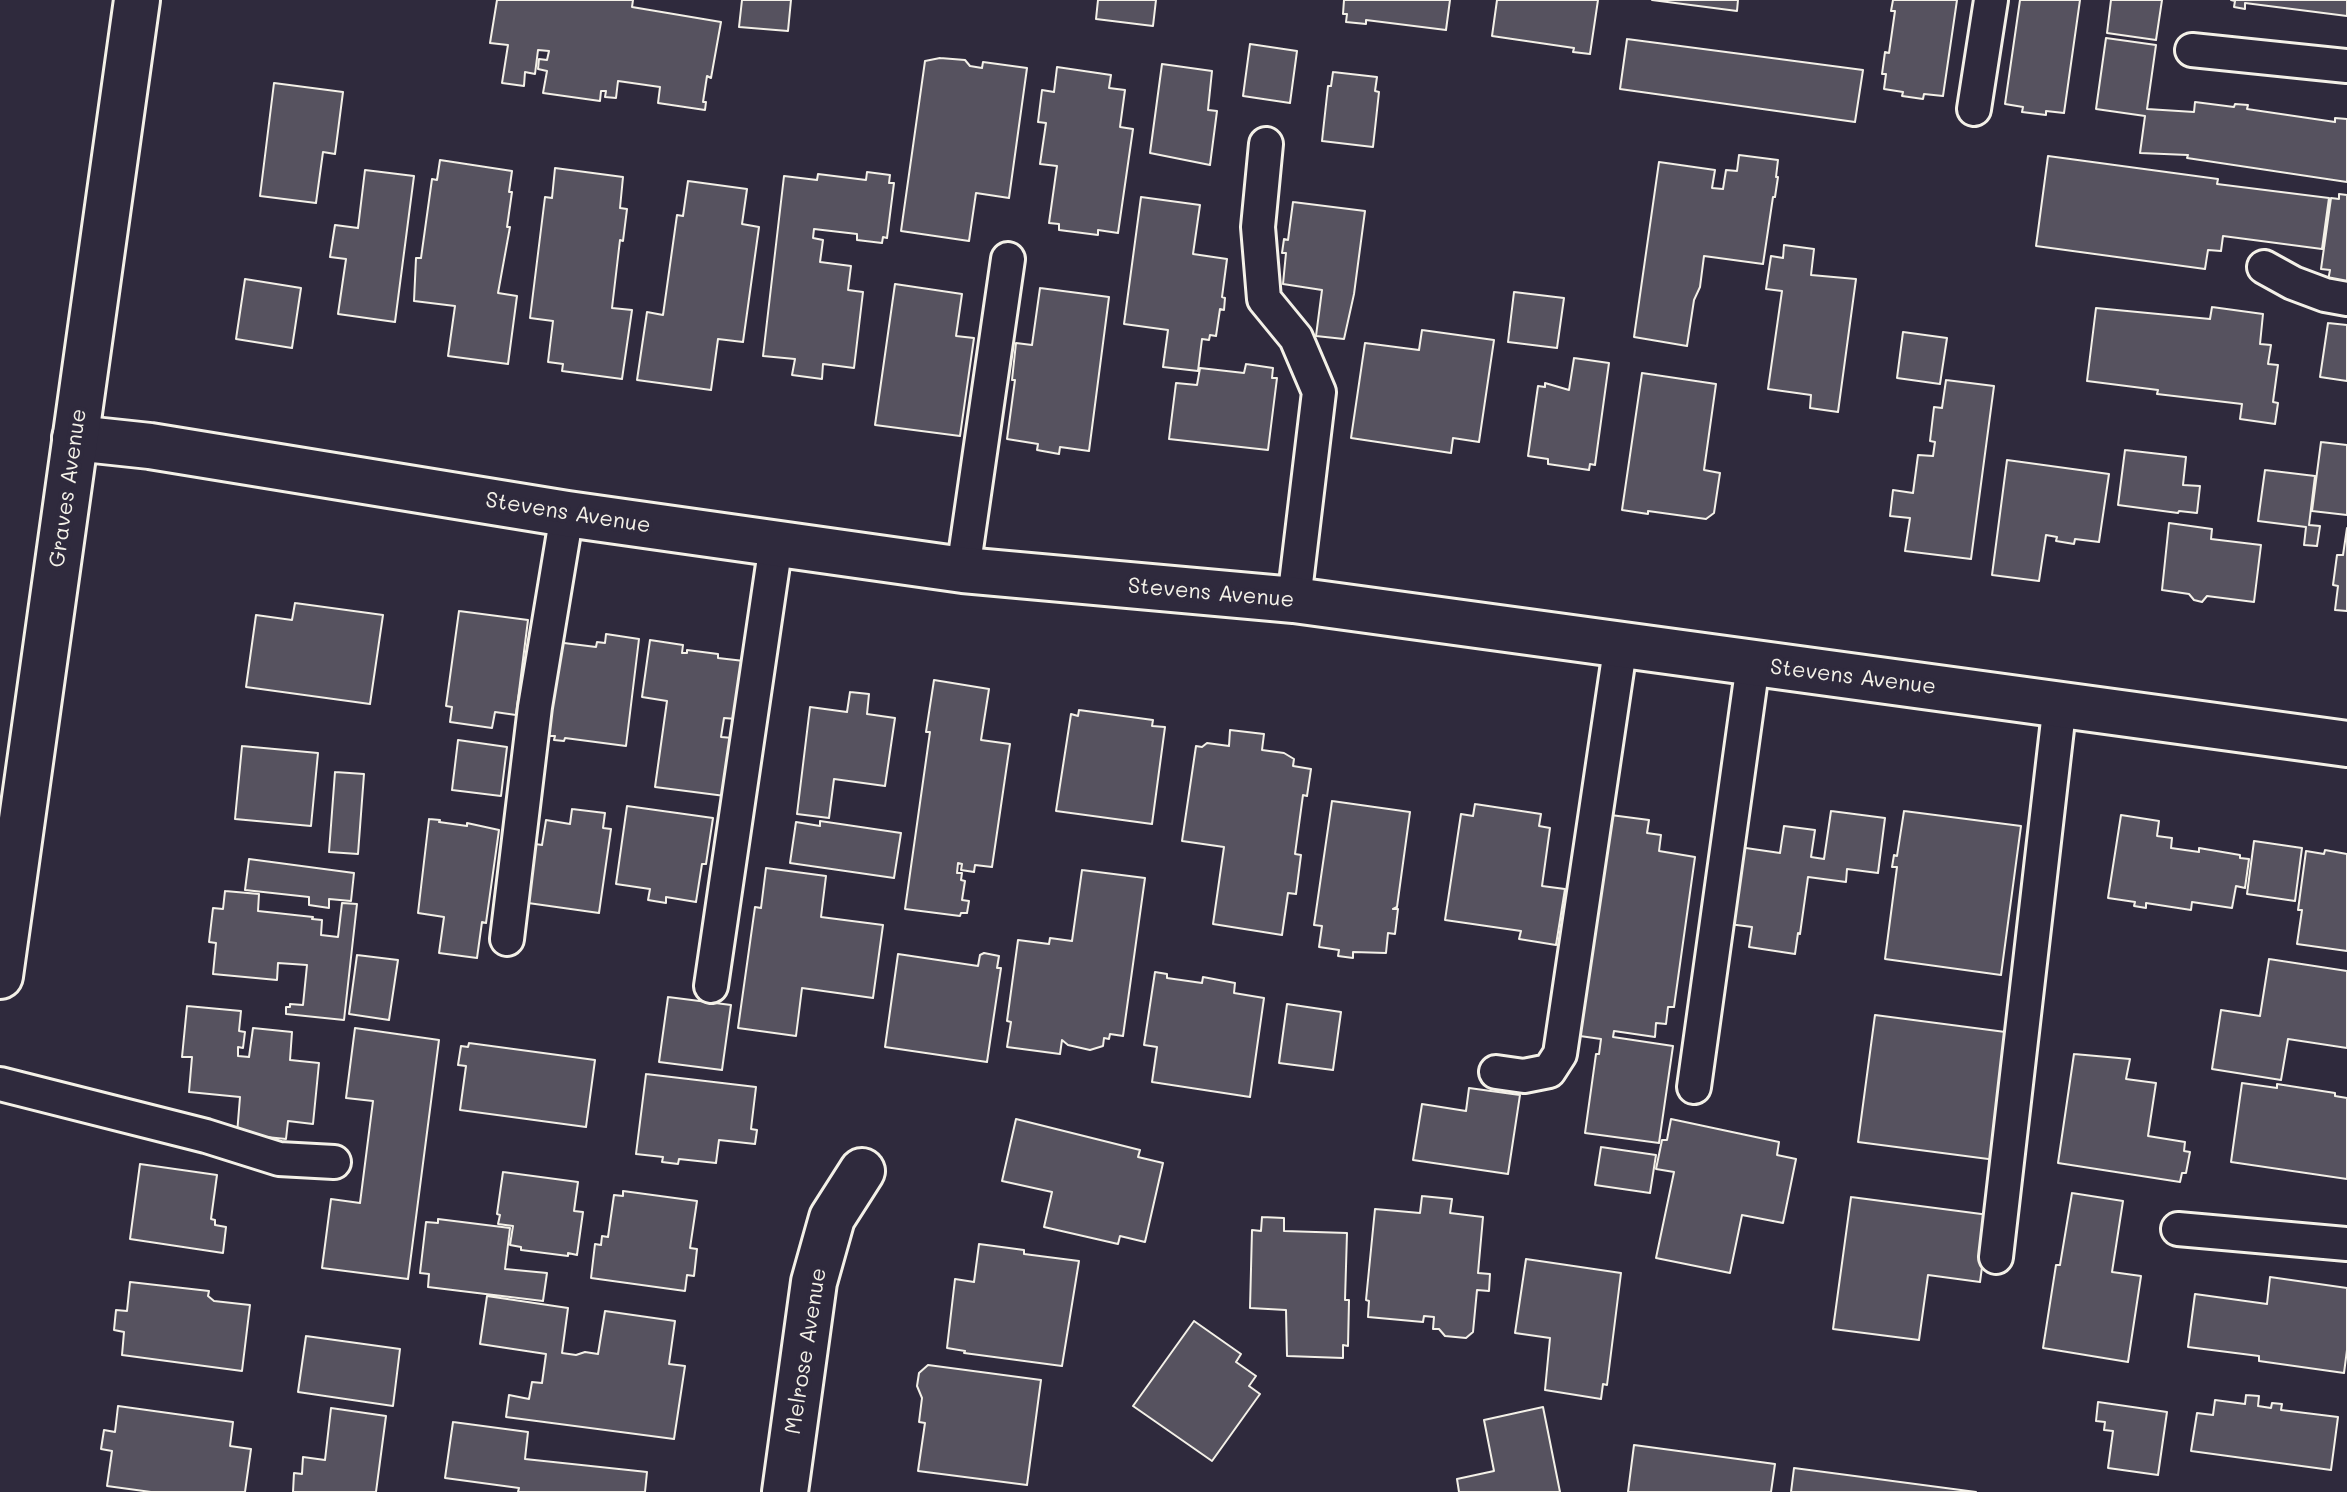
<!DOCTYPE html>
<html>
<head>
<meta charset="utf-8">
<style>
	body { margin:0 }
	canvas { display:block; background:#2f2a3d }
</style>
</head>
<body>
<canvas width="2347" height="1492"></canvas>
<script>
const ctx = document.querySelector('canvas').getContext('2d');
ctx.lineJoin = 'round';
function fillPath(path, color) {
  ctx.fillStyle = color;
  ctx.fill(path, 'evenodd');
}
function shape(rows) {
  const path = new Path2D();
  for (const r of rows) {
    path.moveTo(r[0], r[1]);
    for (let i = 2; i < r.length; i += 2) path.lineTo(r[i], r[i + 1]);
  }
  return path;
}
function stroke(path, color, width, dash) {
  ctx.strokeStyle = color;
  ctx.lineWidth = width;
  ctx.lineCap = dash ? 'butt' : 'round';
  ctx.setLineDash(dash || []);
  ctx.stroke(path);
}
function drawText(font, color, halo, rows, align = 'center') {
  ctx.font = font + ' Mali,sans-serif';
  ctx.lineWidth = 8;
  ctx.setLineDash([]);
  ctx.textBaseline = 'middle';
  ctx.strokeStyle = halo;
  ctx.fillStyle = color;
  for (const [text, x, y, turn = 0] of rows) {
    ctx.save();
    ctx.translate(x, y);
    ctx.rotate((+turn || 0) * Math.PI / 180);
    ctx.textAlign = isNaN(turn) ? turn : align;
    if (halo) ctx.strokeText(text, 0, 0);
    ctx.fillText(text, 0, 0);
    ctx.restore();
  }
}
const building = shape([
	[497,0,633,0,632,7,721,22,711,78,707,76,703,102,706,102,705,110,658,103,660,87,618,81,616,98,605,97,606,91,601,91,600,101,543,93,547,71,538,69,539,59,547,60,549,51,538,50,535,74,525,72,524,86,502,83,508,45,490,43,497,0],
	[742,0,791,0,788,31,739,27,742,0],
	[1098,0,1156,0,1153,26,1096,19,1098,0],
	[1344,0,1450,0,1446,30,1366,20,1366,24,1346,22,1347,14,1343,14,1344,0],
	[1497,0,1598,0,1590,54,1573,52,1574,48,1492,36,1497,0],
	[1652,0,1738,0,1737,11,1652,0],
	[1893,0,1957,0,1943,96,1924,94,1923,99,1902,96,1903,92,1884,89,1886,74,1882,74,1885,52,1889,53,1895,11,1891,11,1893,0],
	[2020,0,2080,0,2064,113,2046,111,2046,115,2022,112,2023,107,2005,104,2020,0],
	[2111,0,2162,0,2156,40,2107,33,2111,0],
	[2231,0,2347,0,2347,16,2245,3,2245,9,2234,7,2235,1,2231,0],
	[2106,38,2156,45,2147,109,2194,112,2195,102,2234,107,2235,104,2248,105,2247,109,2335,122,2335,118,2347,119,2347,182,2187,158,2188,155,2140,153,2145,116,2096,109,2106,38],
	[1627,39,1863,70,1855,122,1620,89,1627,39],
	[1250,44,1297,51,1290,103,1243,96,1250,44],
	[940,58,965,60,970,66,982,68,983,62,1027,68,1009,198,976,193,969,241,901,231,925,61,940,58],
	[1162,64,1212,71,1208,110,1217,111,1210,165,1150,153,1162,64],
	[1057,67,1111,75,1109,88,1125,90,1120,127,1133,129,1118,233,1098,230,1098,235,1059,230,1059,224,1049,223,1057,166,1040,164,1046,123,1038,122,1042,90,1054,92,1057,67],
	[1333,72,1377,77,1375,91,1379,92,1373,147,1322,141,1328,86,1331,86,1333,72],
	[274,83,343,92,335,154,323,152,316,203,260,196,274,83],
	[1739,155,1778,160,1776,177,1778,177,1775,197,1773,197,1763,264,1704,256,1700,287,1694,300,1687,346,1634,337,1659,162,1715,170,1712,188,1723,189,1726,170,1737,171,1739,155],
	[2048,156,2218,179,2217,184,2329,198,2322,249,2223,236,2221,251,2208,250,2205,269,2036,246,2048,156],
	[440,160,512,171,509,192,512,192,507,227,510,227,498,293,517,296,508,364,448,356,455,306,414,301,416,258,421,258,432,179,437,180,440,160],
	[555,168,623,177,620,208,627,209,623,241,620,240,612,308,632,310,622,379,562,371,563,364,548,362,553,321,530,318,545,197,552,198,555,168],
	[365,170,414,176,395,322,338,314,346,259,330,257,335,225,358,228,365,170],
	[867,172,890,175,889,183,894,183,887,238,883,237,882,243,857,240,857,234,814,229,813,238,823,240,820,262,851,266,848,290,863,292,854,368,823,364,822,379,792,375,795,359,763,356,784,176,817,180,818,174,866,180,867,172],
	[688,181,747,189,742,224,759,227,743,342,718,339,711,390,637,380,647,312,663,315,677,215,683,216,688,181],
	[2339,194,2347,195,2347,289,2327,286,2330,270,2321,269,2331,198,2339,199,2339,194],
	[1141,197,1200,205,1193,254,1227,259,1222,297,1225,298,1224,310,1220,309,1216,336,1210,335,1209,340,1202,339,1198,371,1163,367,1168,330,1124,324,1141,197],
	[1293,202,1365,211,1354,294,1344,339,1316,336,1322,290,1283,284,1286,253,1282,253,1284,239,1288,240,1293,202],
	[1784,245,1814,249,1811,275,1856,279,1838,412,1810,408,1811,395,1768,389,1782,291,1766,289,1771,256,1783,258,1784,245],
	[245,279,301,288,292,348,236,339,245,279],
	[895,284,962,294,956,336,974,338,960,436,875,425,895,284],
	[1040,288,1109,297,1089,451,1060,447,1059,454,1037,450,1038,444,1007,439,1015,380,1012,380,1016,343,1032,345,1040,288],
	[1514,292,1564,298,1557,348,1508,342,1514,292],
	[2212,307,2263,314,2260,344,2271,345,2268,364,2278,365,2273,402,2278,403,2275,424,2240,419,2242,404,2157,394,2158,390,2087,381,2096,308,2210,319,2212,307],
	[2328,323,2347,325,2347,381,2320,377,2328,323],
	[1422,330,1494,340,1479,442,1453,438,1451,453,1351,438,1365,343,1419,350,1422,330],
	[1903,332,1947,338,1940,384,1897,378,1903,332],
	[1574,358,1609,363,1595,465,1590,464,1589,470,1548,464,1548,459,1528,456,1538,386,1545,387,1545,383,1569,390,1574,358],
	[1246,364,1273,368,1272,378,1277,378,1268,450,1169,439,1176,383,1197,385,1200,368,1244,373,1246,364],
	[1642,373,1716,384,1704,470,1720,473,1714,513,1706,519,1648,511,1648,514,1622,510,1642,373],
	[1946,380,1994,386,1971,559,1905,551,1910,518,1890,516,1893,490,1913,493,1918,455,1933,456,1935,442,1930,441,1934,407,1942,408,1946,380],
	[2321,442,2347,445,2347,515,2312,511,2321,442],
	[2125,450,2186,457,2183,485,2200,486,2197,513,2179,511,2178,513,2118,505,2125,450],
	[2007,460,2109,474,2099,542,2075,539,2074,544,2056,541,2057,537,2046,535,2039,581,1992,575,2007,460],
	[2265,470,2315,476,2309,525,2320,526,2317,546,2304,545,2306,527,2258,521,2265,470],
	[2169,523,2212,529,2211,539,2261,545,2254,602,2207,596,2202,602,2194,600,2189,594,2162,590,2169,523],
	[2347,528,2347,611,2335,610,2338,586,2333,585,2337,555,2343,555,2347,528],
	[295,603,383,615,370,704,246,687,256,615,292,620,295,603],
	[459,611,528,620,516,715,495,712,492,728,450,722,452,707,446,706,459,611],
	[606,634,639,639,626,746,565,738,564,741,554,740,555,736,544,736,556,642,596,647,597,642,605,643,606,634],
	[650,640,683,645,682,653,687,653,687,650,718,654,718,658,744,661,736,719,724,718,721,737,733,738,725,796,655,787,667,701,642,697,650,640],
	[934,680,989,689,981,740,1010,744,992,867,975,865,974,872,961,870,962,864,958,863,957,873,962,873,961,880,965,881,962,900,969,901,967,913,961,913,960,916,905,909,930,732,926,732,934,680],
	[850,692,869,694,867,714,895,718,885,786,834,779,829,818,797,814,810,707,847,712,850,692],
	[1079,710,1153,720,1152,726,1165,727,1152,824,1056,811,1071,714,1078,716,1079,710],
	[1230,730,1264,734,1262,750,1284,753,1294,759,1293,766,1311,769,1307,796,1303,795,1295,854,1301,855,1296,894,1288,893,1282,935,1213,924,1224,847,1182,841,1196,746,1202,747,1207,743,1229,746,1230,730],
	[458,740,507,747,501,796,452,790,458,740],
	[242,746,318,753,311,826,235,819,242,746],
	[335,772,364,774,358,854,329,852,335,772],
	[1332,801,1410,812,1397,907,1393,909,1398,909,1395,934,1388,933,1386,953,1353,952,1353,958,1338,956,1339,950,1319,947,1322,926,1314,925,1332,801],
	[1475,804,1541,814,1539,826,1550,828,1542,886,1565,889,1556,945,1519,939,1521,931,1445,920,1461,814,1473,816,1475,804],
	[627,806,713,818,706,864,702,864,696,902,666,897,666,903,648,900,650,889,616,884,627,806],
	[572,809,605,813,603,828,611,829,599,913,521,902,529,843,542,845,546,820,570,824,572,809],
	[1831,811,1885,818,1878,873,1847,869,1846,882,1808,877,1800,934,1798,933,1795,954,1749,947,1752,927,1729,924,1739,847,1780,853,1784,826,1815,830,1811,857,1824,859,1831,811],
	[1904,811,2021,826,2001,975,1885,959,1897,867,1892,867,1894,855,1897,856,1904,811],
	[1603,814,1649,820,1647,833,1661,835,1659,851,1695,857,1674,1007,1668,1007,1666,1024,1656,1023,1655,1037,1614,1031,1613,1037,1673,1046,1659,1143,1585,1133,1596,1054,1599,1054,1601,1039,1573,1035,1603,814],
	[2121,815,2159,821,2157,836,2172,838,2171,848,2199,852,2199,848,2240,855,2240,858,2249,859,2245,888,2236,886,2232,908,2192,902,2191,910,2146,903,2146,908,2134,906,2135,902,2108,898,2121,815],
	[429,819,440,820,439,822,467,826,467,823,499,830,486,923,482,922,477,958,439,953,444,917,418,913,429,819],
	[820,821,901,833,894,878,790,863,796,822,820,826,820,821],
	[2254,841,2302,848,2295,901,2247,894,2254,841],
	[2325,850,2347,854,2347,951,2297,944,2302,910,2298,910,2306,851,2324,854,2325,850],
	[249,859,354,873,351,901,329,899,329,908,309,905,309,897,245,890,249,859],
	[766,868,826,876,821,917,883,925,873,998,802,988,796,1036,738,1028,755,907,761,908,766,868],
	[1082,870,1145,878,1123,1036,1110,1034,1109,1039,1104,1038,1103,1046,1090,1050,1068,1045,1062,1040,1060,1054,1007,1047,1011,1022,1007,1021,1018,940,1049,944,1050,938,1072,941,1082,870],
	[225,891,259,894,258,911,313,917,312,919,322,920,321,935,338,937,342,903,357,904,344,1020,286,1014,286,1007,290,1007,290,1004,303,1005,307,965,278,963,277,980,213,974,216,943,209,942,213,908,223,909,225,891],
	[984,953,999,956,997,968,1001,968,987,1062,885,1047,898,954,978,966,980,955,984,953],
	[357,955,398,960,389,1020,349,1014,357,955],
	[2269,959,2347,971,2347,1048,2288,1039,2281,1080,2212,1069,2221,1010,2260,1016,2269,959],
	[1155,972,1167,974,1167,978,1202,983,1203,977,1235,983,1234,993,1264,998,1250,1097,1152,1082,1157,1047,1144,1045,1155,972],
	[668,997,731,1005,722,1070,659,1062,668,997],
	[1287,1004,1341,1012,1333,1070,1279,1063,1287,1004],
	[187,1006,241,1011,239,1031,245,1032,243,1048,238,1047,238,1056,249,1057,253,1028,292,1032,290,1060,319,1063,313,1124,288,1121,286,1139,237,1134,240,1097,189,1092,192,1057,182,1057,187,1006],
	[1875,1015,2013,1033,1996,1160,1858,1142,1875,1015],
	[355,1028,439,1040,408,1279,322,1268,331,1199,360,1203,373,1101,346,1098,355,1028],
	[469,1043,595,1060,586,1127,460,1110,466,1066,458,1065,461,1046,468,1047,469,1043],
	[2074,1054,2130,1059,2126,1079,2156,1083,2148,1136,2185,1142,2184,1151,2190,1152,2186,1173,2182,1173,2180,1182,2058,1163,2074,1054],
	[646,1074,756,1087,751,1129,757,1130,755,1144,719,1140,716,1163,679,1159,678,1164,662,1162,663,1157,636,1154,646,1074],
	[2242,1083,2277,1088,2277,1084,2335,1093,2335,1096,2347,1098,2347,1179,2231,1162,2242,1083],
	[1469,1088,1520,1095,1508,1174,1413,1160,1422,1104,1466,1111,1469,1088],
	[1016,1119,1140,1150,1138,1157,1163,1163,1145,1242,1120,1236,1118,1244,1044,1227,1052,1192,1002,1181,1016,1119],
	[1671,1119,1779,1142,1777,1155,1796,1159,1783,1223,1742,1215,1730,1273,1656,1258,1674,1172,1656,1169,1662,1140,1667,1140,1671,1119],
	[1601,1147,1656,1155,1650,1193,1595,1185,1601,1147],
	[140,1164,217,1175,211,1219,215,1220,215,1225,226,1227,223,1253,130,1239,140,1164],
	[503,1172,578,1182,574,1211,583,1212,577,1255,568,1253,568,1256,521,1250,521,1247,510,1245,513,1226,498,1224,500,1215,497,1214,503,1172],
	[623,1191,697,1201,690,1248,697,1249,694,1276,687,1275,685,1291,591,1278,595,1244,601,1245,602,1236,608,1237,614,1195,623,1196,623,1191],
	[2072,1193,2123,1201,2112,1272,2141,1276,2128,1362,2043,1348,2056,1265,2060,1265,2072,1193],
	[1422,1196,1452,1199,1450,1213,1483,1217,1478,1273,1490,1274,1489,1291,1477,1290,1473,1332,1466,1338,1445,1336,1439,1329,1433,1329,1434,1317,1424,1316,1423,1322,1368,1317,1369,1301,1366,1300,1375,1209,1420,1213,1422,1196],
	[1851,1197,1989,1215,1980,1282,1928,1275,1919,1340,1833,1329,1851,1197],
	[1262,1217,1284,1218,1284,1231,1347,1233,1345,1300,1349,1300,1348,1346,1343,1345,1343,1358,1287,1356,1286,1310,1250,1308,1252,1230,1261,1231,1262,1217],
	[438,1219,510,1228,505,1269,547,1273,543,1301,428,1287,429,1274,420,1273,426,1222,438,1223,438,1219],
	[979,1244,1024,1250,1024,1254,1079,1261,1062,1366,964,1353,965,1351,947,1348,955,1279,974,1282,979,1244],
	[1526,1259,1621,1273,1607,1385,1603,1384,1601,1399,1545,1390,1550,1338,1515,1333,1526,1259],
	[2270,1277,2347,1288,2347,1350,2344,1373,2259,1361,2259,1356,2188,1347,2195,1294,2267,1304,2270,1277],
	[130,1282,209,1291,208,1296,214,1301,250,1305,242,1371,122,1355,124,1332,114,1330,116,1310,127,1311,130,1282],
	[487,1296,568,1308,562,1353,576,1355,585,1352,598,1354,605,1311,675,1321,669,1364,685,1366,674,1439,506,1417,509,1395,529,1399,532,1382,542,1383,546,1354,480,1344,487,1296],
	[1194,1321,1241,1354,1236,1362,1256,1376,1249,1386,1260,1394,1212,1461,1133,1406,1194,1321],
	[306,1336,400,1349,393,1406,298,1392,306,1336],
	[928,1365,1041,1380,1027,1485,918,1471,925,1423,919,1422,922,1398,917,1386,919,1373,928,1365],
	[2246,1395,2259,1396,2258,1406,2271,1408,2272,1403,2282,1404,2281,1410,2338,1417,2331,1470,2191,1451,2197,1413,2213,1415,2215,1400,2245,1404,2246,1395],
	[2098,1402,2167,1412,2158,1475,2108,1468,2113,1431,2104,1430,2105,1422,2096,1421,2098,1402],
	[118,1406,233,1422,230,1446,251,1449,245,1492,151,1492,107,1486,112,1451,101,1449,104,1430,115,1432,118,1406],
	[1543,1407,1560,1492,1459,1492,1457,1479,1494,1471,1484,1420,1543,1407],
	[331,1408,386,1416,376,1492,293,1492,294,1473,302,1474,303,1457,325,1460,331,1408],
	[453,1422,528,1432,525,1459,647,1472,645,1492,518,1492,519,1488,445,1478,453,1422],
	[1634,1445,1775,1464,1771,1492,1628,1492,1634,1445],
	[1794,1468,1976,1492,1791,1492,1794,1468]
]);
fillPath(building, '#56525f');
stroke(building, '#f4f1e8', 2);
const lane = shape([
	[2192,50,2347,66],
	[1974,109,1991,0],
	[1266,144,1258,227,1264,299,1296,338,1319,392,1294,600],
	[2264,267,2293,283,2325,295,2347,299],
	[963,570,1008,259],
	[507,939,535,707,567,514],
	[711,986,776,544],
	[1496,1072,1524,1076,1549,1071,1560,1054,1621,643],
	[0,1084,206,1136,279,1159,334,1162],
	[1694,1087,1753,664],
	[2178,1229,2347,1244],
	[1996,1257,2060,703]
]);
const street = shape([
	[75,438,150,446,567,514,963,570,1294,600,2347,744],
	[785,1492,814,1282,832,1218,862,1171]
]);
const secondary = shape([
	[0,976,137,0]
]);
stroke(lane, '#f4f1e8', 38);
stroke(street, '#f4f1e8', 50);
stroke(secondary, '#f4f1e8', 50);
stroke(lane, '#2f2a3d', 32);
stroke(street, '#2f2a3d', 44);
stroke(secondary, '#2f2a3d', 44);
drawText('22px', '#f4f1e8', '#2f2a3d', [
	["Graves Avenue",68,488,-82],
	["Stevens Avenue",568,513,9],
	["Stevens Avenue",1211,593,5],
	["Stevens Avenue",1853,677,7],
	["Melrose Avenue",806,1351,-81]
]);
</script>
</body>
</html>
